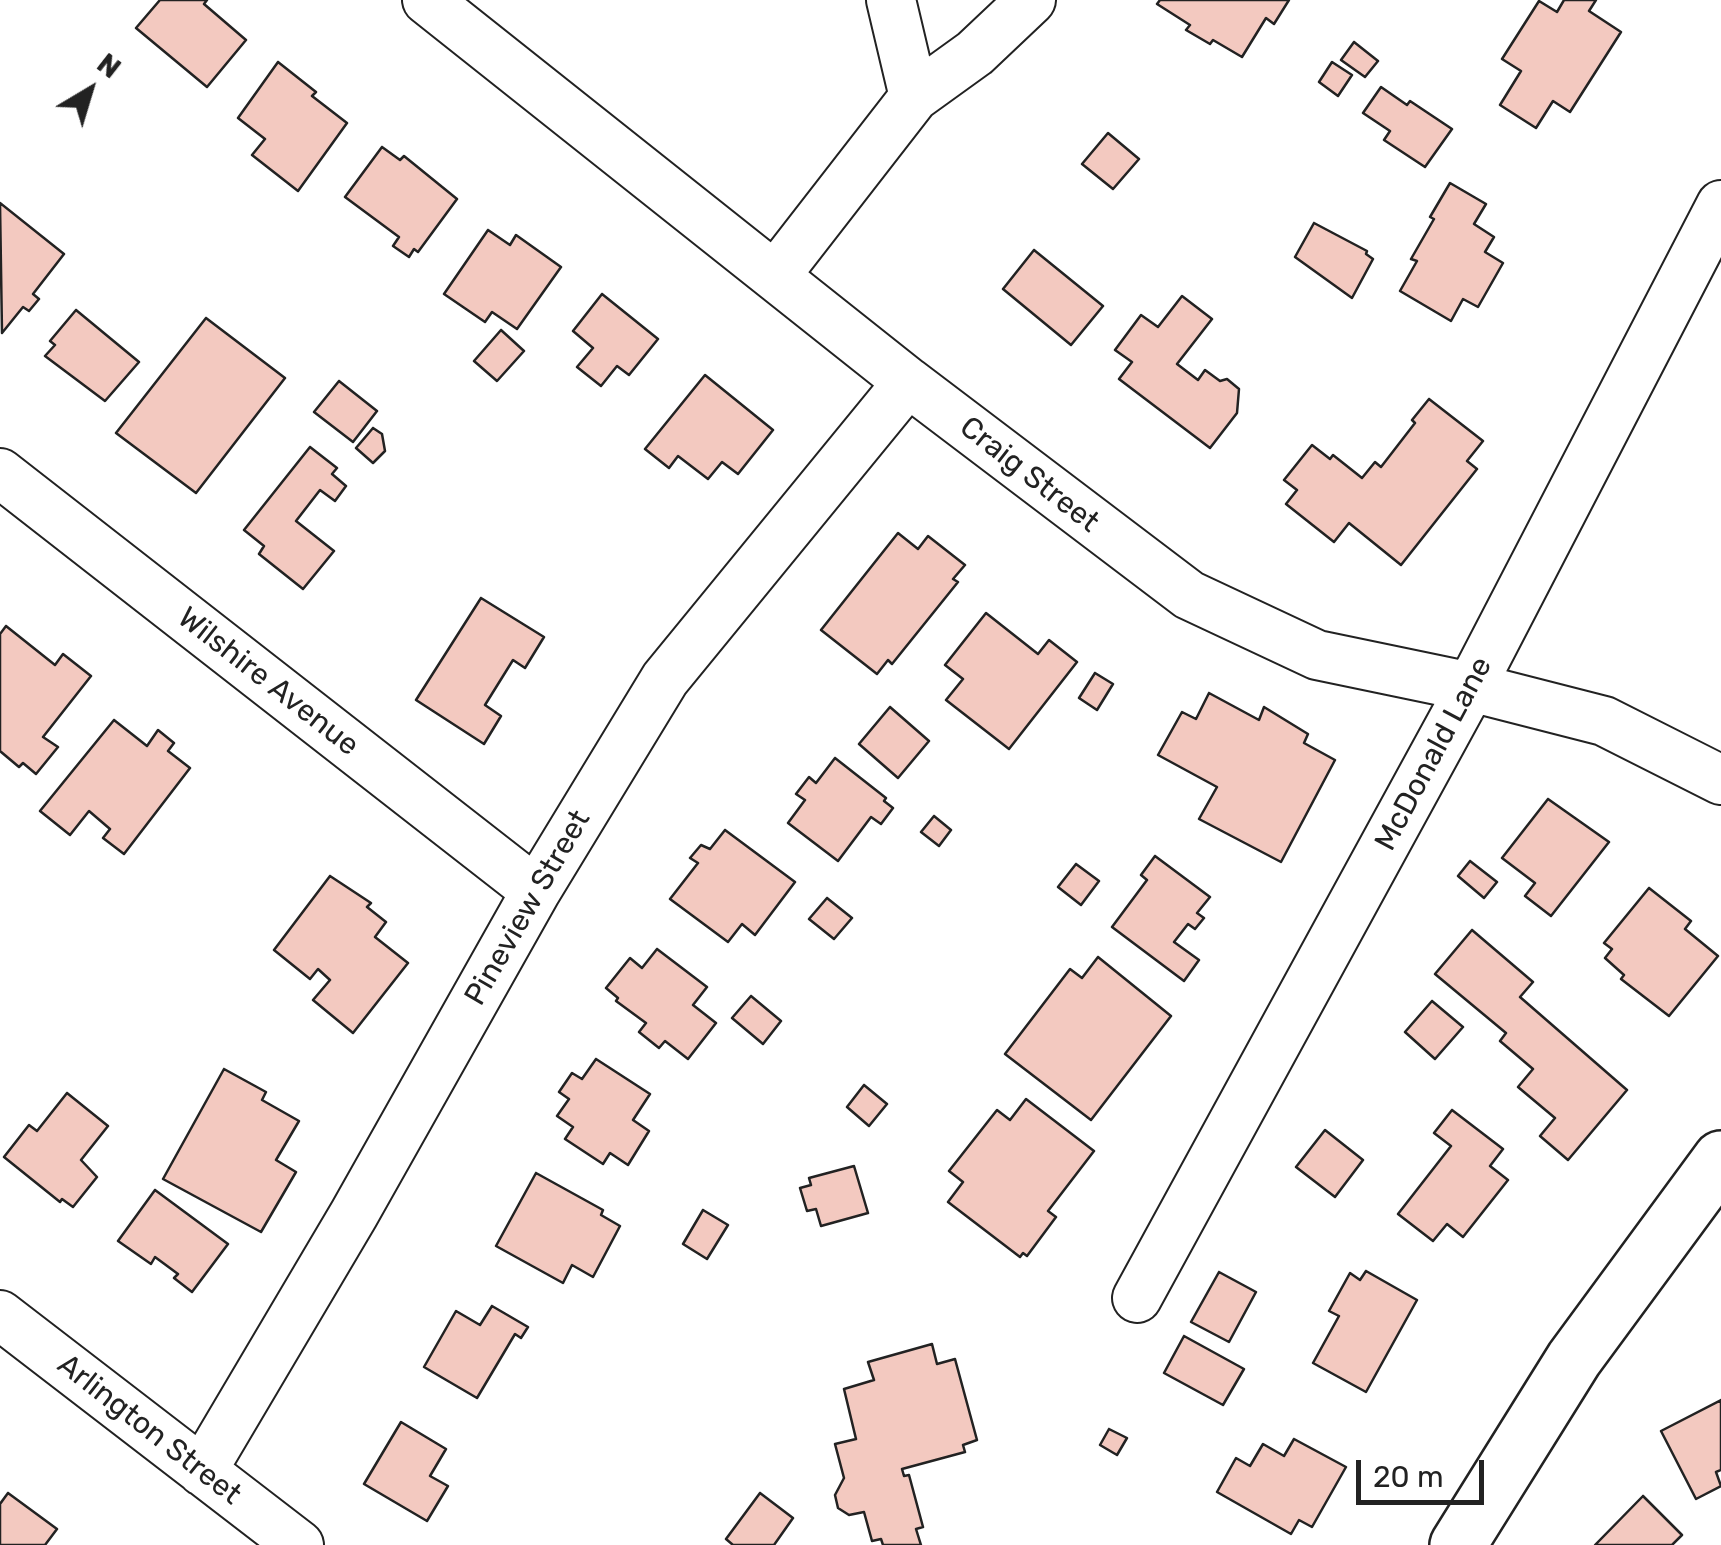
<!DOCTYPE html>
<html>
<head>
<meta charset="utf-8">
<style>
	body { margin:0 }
	#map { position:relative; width:1721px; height:1545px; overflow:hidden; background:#fff; font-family:Rubik,sans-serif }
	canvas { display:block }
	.north { position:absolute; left:40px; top:40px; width:100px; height:100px; -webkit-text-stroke:8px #fff; paint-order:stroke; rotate:38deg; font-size:28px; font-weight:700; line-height:40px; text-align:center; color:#222 }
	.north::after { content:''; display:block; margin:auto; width:35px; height:45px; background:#222; clip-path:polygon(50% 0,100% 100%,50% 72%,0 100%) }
	.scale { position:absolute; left:1356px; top:1460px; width:128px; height:45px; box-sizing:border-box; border:5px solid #222; border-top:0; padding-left:12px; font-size:30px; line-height:35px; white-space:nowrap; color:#222; -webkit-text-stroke:8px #fff; paint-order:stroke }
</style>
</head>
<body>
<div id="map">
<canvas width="1721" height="1545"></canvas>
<div class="north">N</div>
<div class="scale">20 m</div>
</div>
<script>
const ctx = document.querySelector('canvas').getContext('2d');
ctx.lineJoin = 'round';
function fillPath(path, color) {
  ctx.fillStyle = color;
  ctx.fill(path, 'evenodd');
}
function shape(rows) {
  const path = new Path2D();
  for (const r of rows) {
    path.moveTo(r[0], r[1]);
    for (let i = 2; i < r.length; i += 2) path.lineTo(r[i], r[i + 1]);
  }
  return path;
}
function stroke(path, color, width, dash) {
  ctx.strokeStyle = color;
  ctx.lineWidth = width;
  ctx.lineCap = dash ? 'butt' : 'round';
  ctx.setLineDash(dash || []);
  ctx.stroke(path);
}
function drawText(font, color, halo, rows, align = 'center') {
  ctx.font = font + ' Rubik,sans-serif';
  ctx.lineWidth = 8;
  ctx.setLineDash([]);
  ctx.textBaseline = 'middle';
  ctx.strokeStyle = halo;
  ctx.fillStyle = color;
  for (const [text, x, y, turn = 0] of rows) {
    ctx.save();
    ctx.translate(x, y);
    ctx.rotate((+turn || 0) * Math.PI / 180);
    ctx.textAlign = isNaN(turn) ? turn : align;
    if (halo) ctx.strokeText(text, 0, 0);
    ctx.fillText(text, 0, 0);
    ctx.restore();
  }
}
const building = shape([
	[160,0,207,0,204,4,246,40,207,87,136,28,160,0],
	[1160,0,1289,0,1274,24,1266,18,1242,57,1213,40,1210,44,1186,30,1190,25,1157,4,1160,0],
	[1564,0,1596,0,1589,11,1621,32,1570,112,1553,101,1536,128,1500,105,1521,71,1502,59,1539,1,1557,12,1564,0],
	[1354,42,1378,61,1365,77,1341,60,1354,42],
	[278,62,316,92,312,96,347,123,298,191,252,155,265,139,238,118,278,62],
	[1332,62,1352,75,1338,96,1319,82,1332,62],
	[1381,87,1407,105,1410,101,1452,129,1425,167,1384,140,1390,131,1363,113,1381,87],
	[1108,133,1139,159,1113,189,1082,164,1108,133],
	[382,147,400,160,404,156,457,199,418,252,414,249,409,257,393,246,399,237,345,197,382,147],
	[1450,183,1486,204,1474,224,1494,237,1485,252,1503,263,1478,307,1463,299,1451,321,1400,291,1417,261,1411,259,1434,219,1430,217,1450,183],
	[0,203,64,254,33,294,39,299,29,311,23,307,2,333,0,203],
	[1314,223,1367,251,1366,254,1373,259,1352,298,1295,257,1314,223],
	[488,230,510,245,516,235,561,267,517,329,492,312,485,322,444,294,488,230],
	[1034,250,1103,306,1071,345,1003,289,1034,250],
	[602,294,658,339,629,375,617,366,601,386,577,367,593,348,573,331,602,294],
	[1182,296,1212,319,1177,364,1198,380,1205,370,1220,381,1227,379,1239,389,1237,413,1210,448,1119,379,1132,362,1115,350,1141,315,1158,327,1182,296],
	[76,310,139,362,105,401,45,356,55,345,50,341,76,310],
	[206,318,285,378,196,493,116,433,206,318],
	[501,330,524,351,497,381,474,361,501,330],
	[705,375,773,430,738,474,722,462,708,479,678,456,669,468,645,449,705,375],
	[339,381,377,411,353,442,314,412,339,381],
	[1429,399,1483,441,1467,461,1477,469,1401,565,1349,523,1334,542,1286,504,1297,490,1284,480,1312,445,1330,459,1333,455,1362,478,1375,462,1381,467,1415,423,1412,420,1429,399],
	[373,428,382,434,385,451,373,463,356,448,373,428],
	[310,447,337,468,332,474,346,486,335,501,320,490,296,521,334,551,303,589,259,554,264,546,244,530,310,447],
	[898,533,918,549,928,536,965,565,953,579,958,582,892,664,888,660,877,674,821,630,898,533],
	[481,598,544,637,525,668,513,660,485,705,501,716,484,744,416,700,481,598],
	[986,613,1038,654,1049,640,1077,662,1009,749,946,700,963,679,945,665,986,613],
	[6,626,55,665,63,654,91,676,43,737,58,747,36,774,23,763,19,767,0,751,0,634,6,626],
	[1095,673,1113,684,1097,710,1079,698,1095,673],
	[1209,693,1259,720,1264,707,1308,734,1304,743,1335,760,1281,862,1199,819,1217,787,1158,755,1182,712,1196,719,1209,693],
	[890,707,929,741,898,778,859,744,890,707],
	[114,720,147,746,158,730,174,743,168,751,190,768,124,854,103,838,110,829,89,811,70,835,40,811,114,720],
	[835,758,886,798,884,801,893,808,881,824,871,817,838,861,788,823,805,800,796,794,809,777,816,783,835,758],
	[1548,799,1609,842,1551,916,1525,896,1535,883,1502,858,1548,799],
	[934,816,951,830,939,846,921,832,934,816],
	[725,830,795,882,755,935,742,924,728,942,670,899,698,863,690,858,701,845,710,849,725,830],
	[1155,856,1210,897,1197,913,1204,918,1195,929,1188,924,1174,942,1199,960,1184,981,1112,927,1147,880,1141,875,1155,856],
	[1470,861,1497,882,1484,898,1458,876,1470,861],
	[1076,864,1099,881,1081,905,1058,887,1076,864],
	[330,876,371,903,367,907,386,922,375,937,408,963,353,1033,313,1000,330,980,318,969,310,979,274,950,330,876],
	[1649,888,1691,921,1685,929,1718,956,1669,1016,1621,979,1624,975,1605,958,1612,949,1604,943,1649,888],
	[827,898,852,918,834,939,809,919,827,898],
	[1472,930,1533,982,1520,997,1627,1090,1568,1160,1540,1136,1555,1118,1518,1087,1533,1069,1500,1041,1506,1033,1435,974,1472,930],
	[657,949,707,987,693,1005,716,1023,688,1059,665,1041,659,1048,639,1032,646,1023,616,1001,618,998,606,988,630,958,642,968,657,949],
	[1098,957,1171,1016,1091,1120,1005,1054,1070,969,1082,978,1098,957],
	[751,996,781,1021,763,1044,732,1018,751,996],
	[1432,1001,1463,1027,1435,1059,1405,1032,1432,1001],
	[596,1059,650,1094,633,1120,649,1131,628,1165,610,1153,603,1164,565,1139,573,1127,557,1116,569,1099,559,1092,572,1073,582,1079,596,1059],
	[224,1069,266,1092,262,1100,299,1121,276,1160,296,1172,261,1232,163,1179,224,1069],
	[864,1085,887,1104,869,1126,847,1107,864,1085],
	[67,1093,108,1126,81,1160,97,1177,73,1207,62,1199,60,1202,4,1157,29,1125,37,1131,67,1093],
	[1026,1099,1094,1151,1048,1211,1056,1217,1027,1256,1023,1253,1020,1257,948,1202,963,1182,949,1171,997,1110,1010,1120,1026,1099],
	[1452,1110,1503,1149,1490,1166,1508,1180,1463,1237,1447,1224,1433,1241,1398,1214,1451,1146,1434,1133,1452,1110],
	[1325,1130,1363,1160,1335,1197,1296,1167,1325,1130],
	[854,1166,868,1213,821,1226,816,1209,807,1211,800,1188,811,1185,809,1178,854,1166],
	[536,1173,603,1210,601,1215,620,1226,593,1277,572,1265,563,1283,496,1246,536,1173],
	[155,1190,228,1244,192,1292,174,1278,178,1274,155,1257,151,1264,118,1241,155,1190],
	[703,1210,728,1225,707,1259,683,1244,703,1210],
	[1366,1271,1417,1300,1366,1392,1313,1363,1339,1316,1329,1311,1350,1273,1360,1280,1366,1271],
	[1219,1272,1256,1292,1229,1342,1191,1322,1219,1272],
	[492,1306,528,1327,521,1338,515,1334,477,1398,424,1367,456,1311,480,1325,492,1306],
	[1184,1336,1244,1369,1223,1405,1164,1373,1184,1336],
	[932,1344,937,1364,955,1359,977,1440,963,1445,965,1452,902,1469,904,1476,909,1475,923,1527,916,1529,921,1545,883,1545,881,1539,872,1541,864,1512,849,1515,838,1508,835,1495,844,1478,835,1444,856,1439,844,1389,874,1380,868,1362,932,1344],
	[1721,1400,1721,1470,1716,1472,1721,1486,1696,1499,1661,1431,1721,1400],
	[401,1422,446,1449,430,1476,448,1486,427,1521,364,1484,401,1422],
	[1109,1429,1127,1438,1117,1455,1100,1445,1109,1429],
	[1294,1439,1346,1467,1312,1527,1299,1520,1291,1534,1217,1492,1236,1458,1250,1466,1263,1444,1284,1456,1294,1439],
	[8,1493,57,1529,45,1545,0,1545,0,1504,8,1493],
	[760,1493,793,1518,774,1545,733,1545,726,1539,760,1493],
	[1643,1496,1682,1535,1672,1545,1595,1545,1643,1496]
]);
fillPath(building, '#f3c9c0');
stroke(building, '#222', 2.5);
const minor = shape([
	[427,0,908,382,1189,595,1317,655,1471,687,1604,721,1721,780],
	[891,0,914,97],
	[775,276,914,97,975,53,1031,0],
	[0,473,536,891],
	[1137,1298,1471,687,1721,205],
	[0,1315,299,1545],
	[202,1471,354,1214,536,891,665,679,908,382]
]);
const major = shape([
	[1458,1545,1574,1359,1721,1159]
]);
stroke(minor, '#222', 52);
stroke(major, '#222', 60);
stroke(minor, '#fff', 48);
stroke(major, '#fff', 55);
drawText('30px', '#222', '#fff', [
	["Craig Street",1029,475,38],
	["Wilshire Avenue",268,682,38],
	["McDonald Lane",1434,754,-62],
	["Pineview Street",528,908,-60],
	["Arlington Street",149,1430,38]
]);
</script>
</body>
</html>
